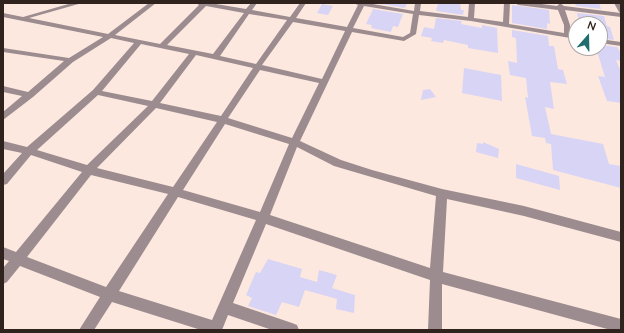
<!DOCTYPE html>
<html>
<head>
<meta charset="utf-8">
<style>
	body { margin:0 }
	#map { position:relative; width:624px; height:333px; overflow:hidden; background:#fde8df; font-family:Mulish,sans-serif }
	canvas { display:block }
	.frame { position:absolute; inset:0; border:4px solid #30231e; pointer-events:none }
	.north { position:absolute; left:568px; top:16px; width:40px; height:40px; box-sizing:border-box; background:#fff; border:1px solid #aca7a5; border-radius:50%; rotate:20deg; font-size:11px; font-weight:700; line-height:16px; text-align:center; color:#30231e }
	.north::after { content:''; display:block; margin:auto; width:14px; height:18px; background:#216d6e; clip-path:polygon(50% 0,100% 100%,50% 72%,0 100%) }
</style>
</head>
<body>
<div id="map">
<canvas width="624" height="333"></canvas>
<div class="frame"></div>
<div class="north">N</div>
</div>
<script>
const ctx = document.querySelector('canvas').getContext('2d');
ctx.lineJoin = 'round';
function fillPath(path, color) {
  ctx.fillStyle = color;
  ctx.fill(path, 'evenodd');
}
function shape(rows) {
  const path = new Path2D();
  for (const r of rows) {
    path.moveTo(r[0], r[1]);
    for (let i = 2; i < r.length; i += 2) path.lineTo(r[i], r[i + 1]);
  }
  return path;
}
fillPath(shape([
	[376,3,407,3,405,8],
	[438,3,460,3,461,10,464,10,463,15,436,11],
	[575,3,599,3,601,9,576,6],
	[322,4,333,6,328,15,317,13],
	[512,5,549,10,550,24,547,23,547,29,512,23],
	[373,9,403,14,398,27,393,26,391,32,371,28,372,25,366,24],
	[577,13,604,16,607,26,610,27,614,40,600,38,600,24,580,24],
	[436,18,462,21,461,24,482,28,482,25,497,28,498,53,468,48,468,45,444,40,443,43,431,41,432,38,421,36,424,27,434,29],
	[512,30,548,36,549,46,554,46,558,69,563,70,567,84,550,82,554,109,545,107,551,134,603,144,609,164,621,166,621,188,553,170,551,144,546,143,545,138,532,136,525,97,528,98,526,78,510,75,508,61,517,63,516,38,512,37],
	[600,45,617,47,621,53,621,61,616,60,621,72,621,103,607,101,598,76,605,77,596,48,600,49],
	[464,68,501,75,502,101,462,93],
	[430,89,436,97,421,100,423,90],
	[483,142,499,149,498,158,476,152,477,143,483,144],
	[516,164,559,176,560,190,516,178],
	[268,259,302,269,300,277,317,282,319,270,337,275,332,288,355,295,354,313,336,309,337,299,305,290,299,307,282,302,276,315,248,306,252,298,246,295,256,272,260,273]
]), '#d8d4f5');
fillPath(shape([
	[72,3,82,3,29,18,108,34,149,3,156,3,115,35,160,44,199,5,196,3,210,3,246,9,251,3,257,3,252,10,290,17,300,3,306,3,296,18,347,27,358,5,353,3,367,3,414,11,415,3,421,3,420,11,468,17,469,3,475,3,474,18,503,22,504,3,510,3,509,24,564,33,564,25,558,10,518,5,515,3,534,3,557,6,560,3,564,6,621,13,621,17,565,10,570,25,570,34,576,35,576,39,471,21,419,15,416,34,404,41,352,32,300,141,341,160,372,170,442,189,524,206,621,232,621,242,524,216,447,199,443,272,621,319,621,330,611,330,442,284,442,330,428,330,430,280,266,224,233,303,292,323,297,325,299,330,272,330,228,315,222,330,201,330,112,302,94,330,79,330,100,297,20,266,7,282,3,284,3,268,9,261,3,259,3,247,16,252,82,172,31,155,7,184,3,185,3,174,22,153,3,149,3,141,27,147,93,90,134,43,111,38,73,62,33,97,3,120,3,112,22,96,3,92,3,86,28,92,64,61,3,52,3,48,69,58,103,37,3,17,3,13,23,17,72,3],
	[206,6,244,13,213,54,167,45,206,6],
	[364,6,413,14,410,33,403,37,353,28,364,6],
	[249,14,287,20,256,64,220,56,249,14],
	[293,22,345,31,322,79,262,65,293,22],
	[141,44,189,54,152,101,102,91,141,44],
	[196,55,253,68,221,116,160,103,196,55],
	[260,70,319,83,292,138,228,118,260,70],
	[98,95,148,106,87,165,37,150,98,95],
	[156,108,217,122,173,187,97,168,156,108],
	[225,124,289,144,260,212,183,190,225,124],
	[297,147,334,166,436,196,430,268,270,215,297,147],
	[91,175,168,194,106,287,27,257,91,175],
	[178,197,256,220,212,320,119,291,178,197],
	[614,3,620,3,621,13,619,12,614,3],
	[600,39,621,42,621,46,600,43,600,39]
]), '#9c8c8f');
</script>
</body>
</html>
